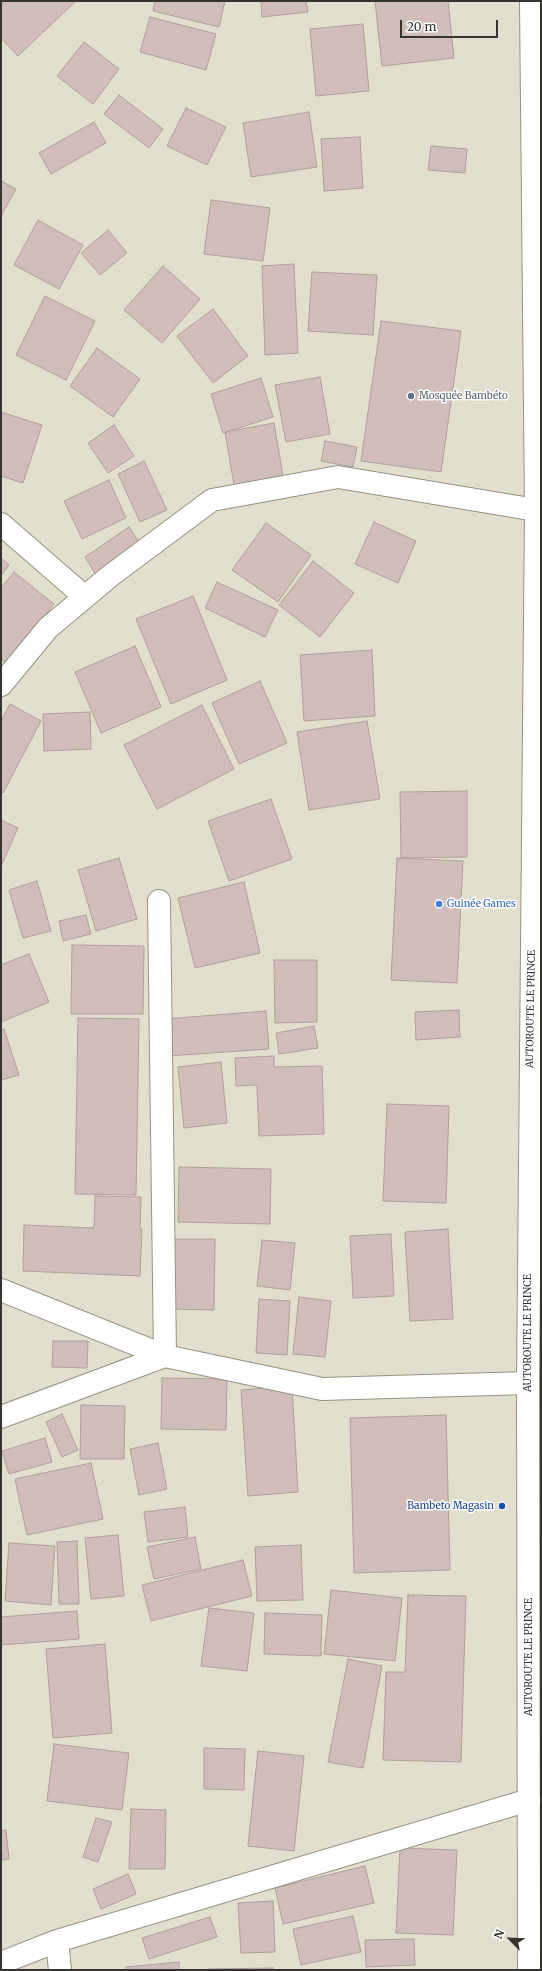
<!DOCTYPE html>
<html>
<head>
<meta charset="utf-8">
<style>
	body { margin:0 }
	#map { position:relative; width:542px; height:1971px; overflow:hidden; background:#e2dfce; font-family:Merriweather,serif }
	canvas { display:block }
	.frame { position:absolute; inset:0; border:2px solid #35342e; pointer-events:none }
	.north { position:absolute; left:490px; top:1919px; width:40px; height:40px; -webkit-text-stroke:3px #fff; paint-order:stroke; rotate:294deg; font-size:11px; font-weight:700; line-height:16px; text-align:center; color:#35342e }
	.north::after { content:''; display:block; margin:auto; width:14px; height:18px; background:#35342e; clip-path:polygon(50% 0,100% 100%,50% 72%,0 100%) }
	.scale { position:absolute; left:400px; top:20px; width:98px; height:18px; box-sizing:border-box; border:2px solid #35342e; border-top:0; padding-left:5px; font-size:12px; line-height:14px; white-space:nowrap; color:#35342e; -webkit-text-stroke:3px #fff; paint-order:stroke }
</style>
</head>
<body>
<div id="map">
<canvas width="542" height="1971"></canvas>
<div class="frame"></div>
<div class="north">N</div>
<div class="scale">20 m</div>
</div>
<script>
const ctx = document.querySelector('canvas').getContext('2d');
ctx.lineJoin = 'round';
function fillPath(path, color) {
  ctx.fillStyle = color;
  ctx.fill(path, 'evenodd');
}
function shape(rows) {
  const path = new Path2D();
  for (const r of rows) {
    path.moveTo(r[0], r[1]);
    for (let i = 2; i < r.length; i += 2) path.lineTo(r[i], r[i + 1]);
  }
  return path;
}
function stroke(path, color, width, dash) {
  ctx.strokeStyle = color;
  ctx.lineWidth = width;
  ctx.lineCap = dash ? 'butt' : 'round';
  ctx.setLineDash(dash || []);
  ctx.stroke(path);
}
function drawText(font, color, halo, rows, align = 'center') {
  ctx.font = font + ' Merriweather,serif';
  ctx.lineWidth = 3;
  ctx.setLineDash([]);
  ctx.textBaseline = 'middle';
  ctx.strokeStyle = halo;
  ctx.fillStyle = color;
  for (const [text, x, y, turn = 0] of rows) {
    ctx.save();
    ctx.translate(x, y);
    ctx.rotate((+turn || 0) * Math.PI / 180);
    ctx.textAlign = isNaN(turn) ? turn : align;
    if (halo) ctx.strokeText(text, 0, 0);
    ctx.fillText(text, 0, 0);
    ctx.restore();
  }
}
const building = shape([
	[1,1,76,1,18,56,1,38,1,1],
	[155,1,225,1,219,27,153,11,155,1],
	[261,1,306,1,308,12,262,17,261,1],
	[375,1,448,1,454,58,382,66,375,1],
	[150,17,216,34,206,70,140,52,150,17],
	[363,24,369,91,316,96,310,29,363,24],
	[84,42,119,69,93,104,57,76,84,42],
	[119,95,163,129,149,148,104,114,119,95],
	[186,108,226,127,207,165,167,146,186,108],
	[309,112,317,167,251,177,243,123,309,112],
	[94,122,106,143,51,174,39,153,94,122],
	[360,137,363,188,324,191,321,139,360,137],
	[431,146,467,149,465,173,428,170,431,146],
	[1,181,16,189,1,216,1,181],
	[211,200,270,208,263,261,204,254,211,200],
	[38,220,83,245,59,289,14,265,38,220],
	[108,230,127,253,100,275,81,253,108,230],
	[294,264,298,353,265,355,262,266,294,264],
	[163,266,200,299,162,343,124,310,163,266],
	[312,272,377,275,373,335,308,331,312,272],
	[45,296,95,321,66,380,16,355,45,296],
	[213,309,248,356,213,383,177,336,213,309],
	[381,321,461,331,441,472,361,461,381,321],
	[97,348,140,379,113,417,70,386,97,348],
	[320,377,330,434,286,442,275,385,320,377],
	[261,378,273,417,223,433,211,394,261,378],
	[1,412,42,425,23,483,1,476,1,412],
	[274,423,284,482,235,491,225,432,274,423],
	[114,425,134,456,108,473,88,443,114,425],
	[325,441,357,447,353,467,321,461,325,441],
	[144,461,167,510,140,522,118,474,144,461],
	[109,480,126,518,82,539,64,501,109,480],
	[374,522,416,541,398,583,355,564,374,522],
	[266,523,311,555,278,602,232,570,266,523],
	[129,527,143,548,98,578,85,557,129,527],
	[1,558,9,565,1,576,1,558],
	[313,561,354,593,320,637,279,605,313,561],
	[14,572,54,604,7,664,1,659,1,588,14,572],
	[217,582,278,610,265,637,205,608,217,582],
	[193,596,227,680,171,704,136,619,193,596],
	[135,646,161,707,101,733,75,672,135,646],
	[372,650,375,716,304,721,300,655,372,650],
	[260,681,287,743,239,764,212,703,260,681],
	[10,704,41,721,3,793,1,792,1,721,10,704],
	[202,705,234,769,157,809,124,745,202,705],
	[90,712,91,749,44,751,43,714,90,712],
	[367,721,380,799,309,810,297,732,367,721],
	[467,791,467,857,401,858,400,792,467,791],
	[271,799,292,859,229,881,208,821,271,799],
	[1,820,18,828,1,866,1,820],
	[119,858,137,919,96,931,78,870,119,858],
	[397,858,463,861,457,983,391,980,397,858],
	[37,881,51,931,23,938,9,890,37,881],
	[244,882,260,953,195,968,178,898,244,882],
	[86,915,91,934,63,941,59,921,86,915],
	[72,945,144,946,143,1014,71,1014,72,945],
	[29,954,49,1002,1,1022,1,965,29,954],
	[274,960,317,960,317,1022,275,1023,274,960],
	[459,1010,460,1037,416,1040,415,1012,459,1010],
	[266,1011,269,1049,168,1056,165,1019,266,1011],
	[78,1018,139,1019,136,1195,75,1194,78,1018],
	[314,1026,318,1048,279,1054,276,1033,314,1026],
	[4,1029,19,1075,1,1080,1,1030,4,1029],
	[274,1056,274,1067,322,1066,324,1134,259,1136,257,1085,236,1086,235,1058,274,1056],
	[221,1062,227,1123,184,1128,178,1067,221,1062],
	[387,1104,449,1106,446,1203,383,1201,387,1104],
	[179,1167,271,1169,270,1224,178,1222,179,1167],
	[95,1196,141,1197,140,1229,142,1229,140,1276,23,1271,24,1225,94,1228,95,1196],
	[448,1229,453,1319,410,1321,405,1232,448,1229],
	[391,1234,394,1296,353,1298,350,1236,391,1234],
	[170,1239,215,1239,214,1310,170,1309,170,1239],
	[262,1240,295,1243,290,1290,257,1286,262,1240],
	[299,1297,331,1301,325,1357,293,1354,299,1297],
	[259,1299,290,1301,287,1355,256,1353,259,1299],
	[53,1341,88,1341,87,1368,52,1367,53,1341],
	[162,1378,227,1379,226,1430,161,1429,162,1378],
	[292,1386,298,1492,248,1496,241,1390,292,1386],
	[81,1405,125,1406,124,1459,80,1459,81,1405],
	[62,1414,78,1450,62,1457,46,1422,62,1414],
	[446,1415,450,1570,354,1573,350,1418,446,1415],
	[45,1438,52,1462,9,1474,2,1451,45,1438],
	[158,1443,167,1489,139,1495,130,1449,158,1443],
	[91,1463,103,1519,27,1535,15,1479,91,1463],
	[185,1507,188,1537,148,1542,144,1512,185,1507],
	[118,1535,124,1596,91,1599,85,1538,118,1535],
	[195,1537,201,1569,154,1579,147,1547,195,1537],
	[77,1541,79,1604,59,1604,57,1542,77,1541],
	[9,1543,55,1546,51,1605,5,1601,9,1543],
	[301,1545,303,1600,257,1601,255,1547,301,1545],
	[243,1560,252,1596,151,1621,142,1585,243,1560],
	[331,1590,402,1598,395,1661,324,1654,331,1590],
	[408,1595,466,1596,461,1762,383,1760,386,1672,405,1672,408,1595],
	[209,1608,254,1613,247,1671,201,1666,209,1608],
	[77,1611,79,1639,1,1645,1,1617,77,1611],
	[265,1613,322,1615,321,1656,264,1654,265,1613],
	[105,1644,112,1733,53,1738,46,1649,105,1644],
	[348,1659,382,1666,363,1768,328,1762,348,1659],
	[54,1744,129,1753,122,1810,47,1801,54,1744],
	[204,1748,245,1749,244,1790,204,1789,204,1748],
	[258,1751,304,1756,294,1851,248,1846,258,1751],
	[131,1809,166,1810,165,1869,129,1869,131,1809],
	[96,1818,112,1822,98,1862,83,1857,96,1818],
	[6,1830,9,1859,1,1860,1,1831,6,1830],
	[400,1848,457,1850,453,1935,396,1933,400,1848],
	[365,1866,374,1903,283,1924,275,1888,365,1866],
	[128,1874,136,1894,101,1909,93,1889,128,1874],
	[273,1901,275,1952,241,1953,238,1903,273,1901],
	[353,1916,361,1952,301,1965,293,1929,353,1916],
	[210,1917,217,1937,149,1959,142,1938,210,1917],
	[414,1939,415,1965,366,1967,365,1940,414,1939],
	[179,1962,179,1970,126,1970,126,1967,179,1962],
	[273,1968,273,1970,208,1970,208,1969,273,1968]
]);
fillPath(building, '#d1beba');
stroke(building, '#b09e9a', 1);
const minor = shape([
	[1,524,85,597],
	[1,685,48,628,110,576,212,500,338,477,536,510],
	[1,1290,165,1356,322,1389,528,1383],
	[1,1417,165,1356,159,901],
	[57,1941,60,1970],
	[1,1963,57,1941,529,1800]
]);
const primary = shape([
	[529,1970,528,1383,536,510,531,1]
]);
stroke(minor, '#969384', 24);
stroke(primary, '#969384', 24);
stroke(minor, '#fff', 22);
stroke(primary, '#fff', 22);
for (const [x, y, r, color] of [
	[411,396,4,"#6b7280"],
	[439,904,4,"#3f7fe0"],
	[502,1506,4,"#1a4fb4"]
]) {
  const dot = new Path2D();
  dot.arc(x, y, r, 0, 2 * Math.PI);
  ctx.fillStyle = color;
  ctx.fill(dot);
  stroke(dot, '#fff', 1.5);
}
drawText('10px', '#5b616d', '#fff', [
	["Mosquée Bambéto",419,396]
], 'left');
drawText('10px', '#366cbe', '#fff', [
	["Guinée Games",447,904]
], 'left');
drawText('10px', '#35342e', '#fff', [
	["AUTOROUTE LE PRINCE",531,1009,-89],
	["AUTOROUTE LE PRINCE",528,1333,-90],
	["AUTOROUTE LE PRINCE",529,1657,-90]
]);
drawText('10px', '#164399', '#fff', [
	["Bambeto Magasin",494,1506]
], 'right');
</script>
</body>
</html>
